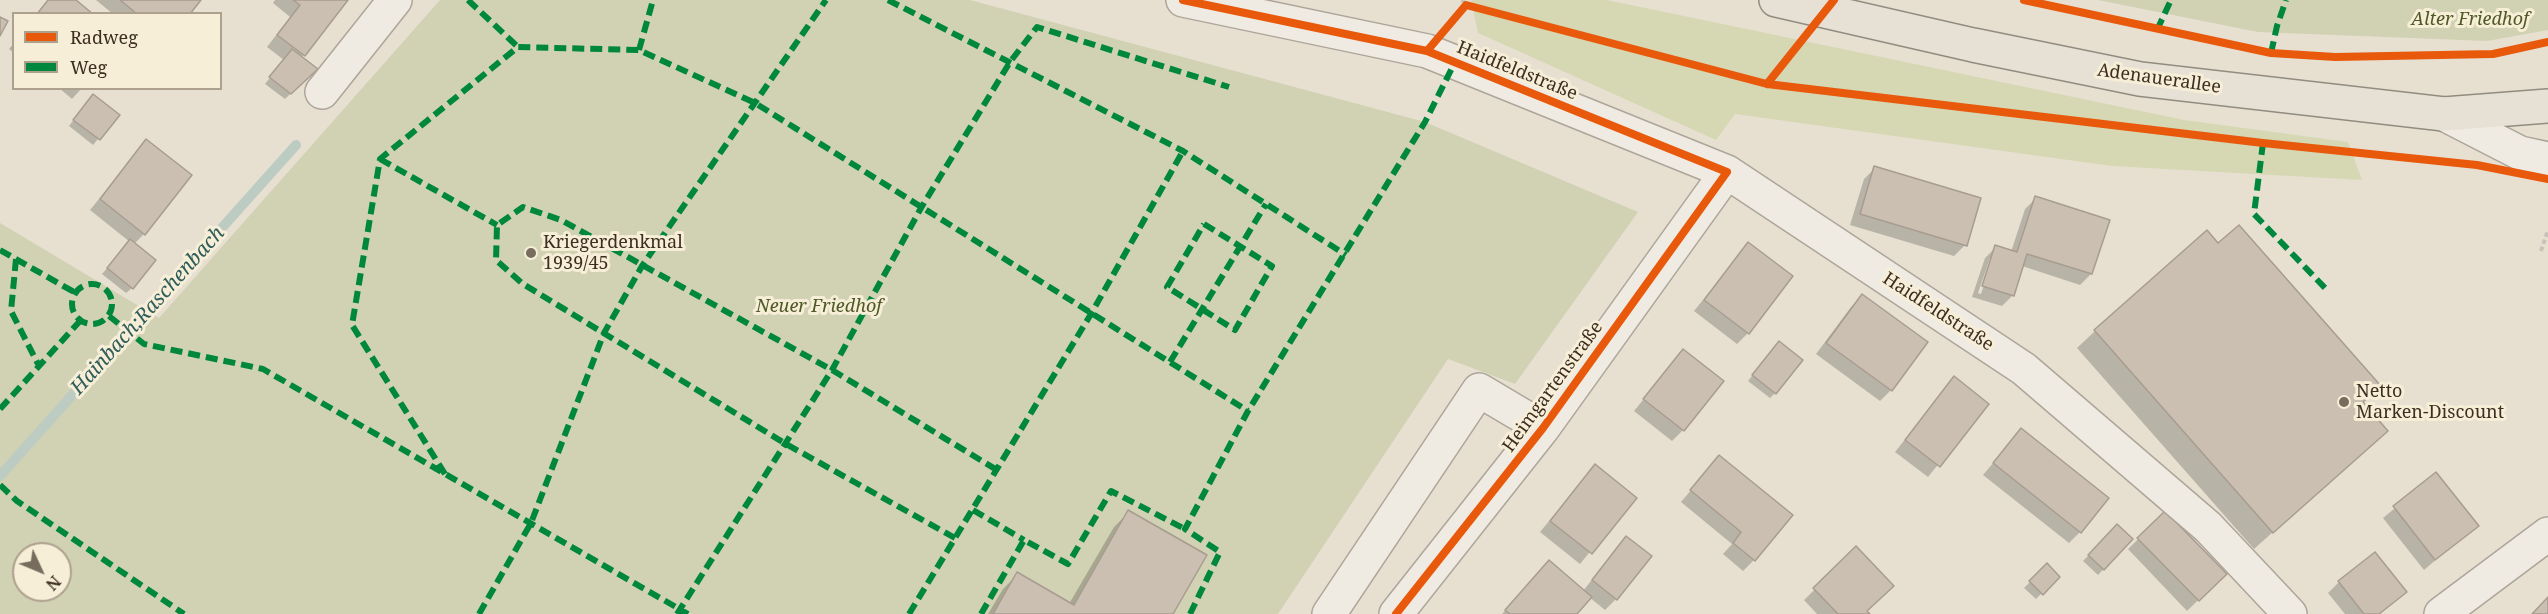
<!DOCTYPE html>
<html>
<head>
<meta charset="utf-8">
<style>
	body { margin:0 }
	#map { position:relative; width:2548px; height:614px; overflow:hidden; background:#e7e0d1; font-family:"Noto Serif",serif }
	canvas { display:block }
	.legend { position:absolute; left:12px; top:12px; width:210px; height:78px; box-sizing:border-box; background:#f7eed8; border:2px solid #ada18e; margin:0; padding:8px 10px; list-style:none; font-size:18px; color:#3d2e20 }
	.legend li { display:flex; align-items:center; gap:12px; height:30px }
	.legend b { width:30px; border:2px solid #ada18e }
	.north { position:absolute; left:12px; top:542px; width:60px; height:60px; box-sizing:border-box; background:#f7eed8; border:2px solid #ada18e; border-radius:50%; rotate:134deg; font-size:16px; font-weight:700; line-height:24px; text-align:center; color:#3d2e20 }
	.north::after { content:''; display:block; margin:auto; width:21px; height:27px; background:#786c5e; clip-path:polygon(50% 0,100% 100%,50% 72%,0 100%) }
</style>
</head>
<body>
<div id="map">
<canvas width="2548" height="614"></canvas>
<ul class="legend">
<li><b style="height:8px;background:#e8590c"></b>Radweg</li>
<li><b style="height:8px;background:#00873e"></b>Weg</li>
</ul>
<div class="north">N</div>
</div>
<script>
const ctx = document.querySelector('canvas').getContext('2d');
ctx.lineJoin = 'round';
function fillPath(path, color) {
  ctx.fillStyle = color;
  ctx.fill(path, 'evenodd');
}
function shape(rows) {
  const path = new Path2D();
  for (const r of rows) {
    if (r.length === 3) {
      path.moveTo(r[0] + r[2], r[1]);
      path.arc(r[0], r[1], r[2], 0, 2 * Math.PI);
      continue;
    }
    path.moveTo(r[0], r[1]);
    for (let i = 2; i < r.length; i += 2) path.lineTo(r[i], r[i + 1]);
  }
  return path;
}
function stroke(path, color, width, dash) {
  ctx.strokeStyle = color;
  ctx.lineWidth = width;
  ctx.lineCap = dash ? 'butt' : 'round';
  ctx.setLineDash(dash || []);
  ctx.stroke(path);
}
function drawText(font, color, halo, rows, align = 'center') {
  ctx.font = font + ' "Noto Serif",serif';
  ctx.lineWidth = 6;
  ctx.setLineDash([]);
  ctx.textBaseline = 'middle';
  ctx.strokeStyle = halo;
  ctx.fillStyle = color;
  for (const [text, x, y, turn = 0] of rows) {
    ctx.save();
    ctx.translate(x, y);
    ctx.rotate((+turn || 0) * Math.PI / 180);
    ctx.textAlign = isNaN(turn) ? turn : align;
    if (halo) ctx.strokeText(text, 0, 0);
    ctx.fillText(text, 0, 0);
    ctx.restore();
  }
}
fillPath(shape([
	[1471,0,1607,0,2184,120,2348,142,2362,180,2112,166,1735,114,1716,140,1478,33]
]), '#d6d7b3');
fillPath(shape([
	[440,0,970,0,1425,122,1638,212,1515,384,1448,359,1278,614,0,614,0,223,159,318],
	[24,554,60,554,60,590,24,590],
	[2098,0,2548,0,2548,30,2487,41,2258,32]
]), '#d1d1b3');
fillPath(shape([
	[96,0,199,0,188,14,113,14],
	[275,0,346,0,301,58,316,69,285,99,265,84,284,60,267,47,290,17,273,3],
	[14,43,14,53,9,49],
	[59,88,82,88,72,99],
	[88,101,118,115,93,145,69,126],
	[146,141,144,234,134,244,132,288,126,293,102,274,130,242,90,210],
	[1875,168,1965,245,1954,256,1850,225,1864,179],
	[2036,198,2108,221,2091,274,2080,285,2022,266,2013,295,2002,306,1972,297,1985,258,1996,247,2011,252,2025,209],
	[1990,258,1993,258,1981,294,1978,293],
	[1748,244,1790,276,1748,333,1737,344,1694,311],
	[1862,296,1891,390,1880,401,1816,354,1851,307],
	[2095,331,2386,431,2254,549,2077,348],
	[1774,348,1775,393,1770,398,1748,381],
	[1683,351,1683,430,1672,441,1634,411],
	[1954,378,1987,404,1928,477,1895,452],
	[2021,430,2080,532,2069,543,1983,475],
	[1719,457,1754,560,1743,571,1723,554,1732,544,1681,502],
	[1595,466,1634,498,1580,564,1540,532],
	[2436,474,2477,525,2424,570,2383,518],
	[1129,512,1171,614,988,614,1003,589,1018,574,1069,604,1114,527],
	[2165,513,2225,574,2187,611,2128,549],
	[2117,526,2131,540,2098,575,2083,561],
	[1616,549,1616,599,1605,610,1589,597,1575,614,1502,614,1538,573,1583,591],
	[1856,549,1865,611,1868,614,1817,614,1804,600],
	[2047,565,2058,577,2036,599,2024,588],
	[2339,582,2394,602,2379,614,2345,614,2328,593]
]), '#0003');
stroke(shape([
	[0,476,296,145]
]), '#bcccc2', 10);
const building = shape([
	[48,0,76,0,93,14,37,14,48,0],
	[120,0,201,0,190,14,137,14,120,0],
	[293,0,348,0,305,56,277,35,300,5,293,0],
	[0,17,8,21,0,36,0,17],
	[292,49,318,69,291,94,269,77,292,49],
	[93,94,120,115,100,140,73,120,93,94],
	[146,139,192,175,145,235,100,199,146,139],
	[1874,166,1981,198,1967,246,1860,214,1874,166],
	[2035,196,2110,220,2092,274,2027,254,2014,296,1982,286,1995,245,2017,252,2035,196],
	[2239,225,2381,386,2363,402,2388,431,2273,533,2094,330,2207,230,2218,243,2239,225],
	[130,239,156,260,133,289,107,268,130,239],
	[1748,242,1793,276,1749,334,1704,300,1748,242],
	[1862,294,1928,342,1892,391,1826,343,1862,294],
	[1779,341,1803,360,1776,394,1752,375,1779,341],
	[1683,349,1724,381,1684,431,1643,399,1683,349],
	[1954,376,1989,404,1940,467,1905,440,1954,376],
	[2021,428,2109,498,2081,533,1993,463,2021,428],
	[1719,455,1793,515,1755,561,1733,543,1741,532,1690,490,1719,455],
	[1595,464,1637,498,1592,554,1550,521,1595,464],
	[2436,472,2479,526,2435,560,2393,506,2436,472],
	[1128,510,1207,555,1173,614,993,614,1017,572,1074,605,1128,510],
	[2165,511,2227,574,2199,601,2137,538,2165,511],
	[2117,524,2133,539,2104,570,2088,555,2117,524],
	[1626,536,1652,556,1617,600,1592,580,1626,536],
	[1856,546,1894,586,1867,611,1870,614,1838,614,1813,588,1856,546],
	[2375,552,2407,592,2379,614,2364,614,2338,581,2375,552],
	[1549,560,1592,597,1577,614,1510,614,1505,610,1549,560],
	[2047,563,2060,577,2043,595,2029,581,2047,563],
	[2548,597,2548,614,2532,614,2548,597]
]);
fillPath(building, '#cbbfb2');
stroke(building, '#a89c90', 1.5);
const minor = shape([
	[1183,0,1427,51,1727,172,2024,369,2208,527,2290,614],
	[322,92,395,0],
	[2444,114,2520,153,2548,159],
	[1329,614,1479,390,1543,428],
	[1396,614,1543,428,1727,172],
	[2441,614,2548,534]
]);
const major = shape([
	[1776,0,1973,45,2140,79,2444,114,2548,106]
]);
stroke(minor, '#ada599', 36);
stroke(major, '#928b80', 36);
stroke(shape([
	[1462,0,1466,5],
	[2541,251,2548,230]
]), '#c8c2b9', 4, [4.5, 3]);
stroke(minor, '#efebe3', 33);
stroke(major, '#e6e1d4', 33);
stroke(shape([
	[468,0,518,47],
	[888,0,1183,151,1346,255],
	[2157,30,2171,0],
	[639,50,653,0],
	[2271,53,2277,26,2286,0],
	[2263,143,2254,214,2326,289],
	[380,159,497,225],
	[1204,224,1272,266,1235,330,1167,287,1204,224],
	[0,250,74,292],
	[16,259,11,311,39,366],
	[92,304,20],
	[109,316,144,344,263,369,688,614],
	[1170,362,1266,204],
	[0,409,80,321],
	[445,474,352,325,380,159,518,47,639,50,755,103,1248,411],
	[0,485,17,501,184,614],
	[973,510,1024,540],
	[955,538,786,444,523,284,496,260,497,225,523,207,561,220,832,370,997,470],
	[479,614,531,523,604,333,642,266,826,0],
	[677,614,832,370,921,208,1010,62,1037,27,1229,87],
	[909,614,1091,314,1183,151],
	[981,614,1024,540,1068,564,1111,491,1185,529],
	[1190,614,1220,552,1185,529,1248,411,1425,122,1455,62]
]), '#00873e', 6, [12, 6]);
stroke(shape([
	[1183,0,1427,51,1727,172,1543,428,1396,614],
	[2024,0,2271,53,2335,57,2493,54,2548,42],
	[1427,51,1466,5,1767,84,2263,143,2477,165,2548,179],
	[1767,84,1834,0]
]), '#e8590c', 8);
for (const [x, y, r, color] of [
	[531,253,6,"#786c5e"],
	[2344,402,6,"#786c5e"]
]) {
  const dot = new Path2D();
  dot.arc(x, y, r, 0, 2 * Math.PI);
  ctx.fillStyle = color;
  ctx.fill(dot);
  stroke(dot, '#f7eed8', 2);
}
drawText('italic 18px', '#4d5a26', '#f7eed8', [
	["Alter Friedhof",2470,20],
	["Neuer Friedhof",819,307]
]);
drawText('18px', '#3d2e20', '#f7eed8', [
	["Haidfeldstraße",1517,71,22],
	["Adenauerallee",2159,79,8],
	["Haidfeldstraße",1938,312,33],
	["Heimgartenstraße",1553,387,-54]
]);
drawText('18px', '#3d2e20', '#f7eed8', [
	["Kriegerdenkmal",543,243],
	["1939/45",543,264],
	["Netto",2356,392],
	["Marken-Discount",2356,413]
], 'left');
drawText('italic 20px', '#2f5d5a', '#f7eed8', [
	["Hainbach;Raschenbach",148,311,-48]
]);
</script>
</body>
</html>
